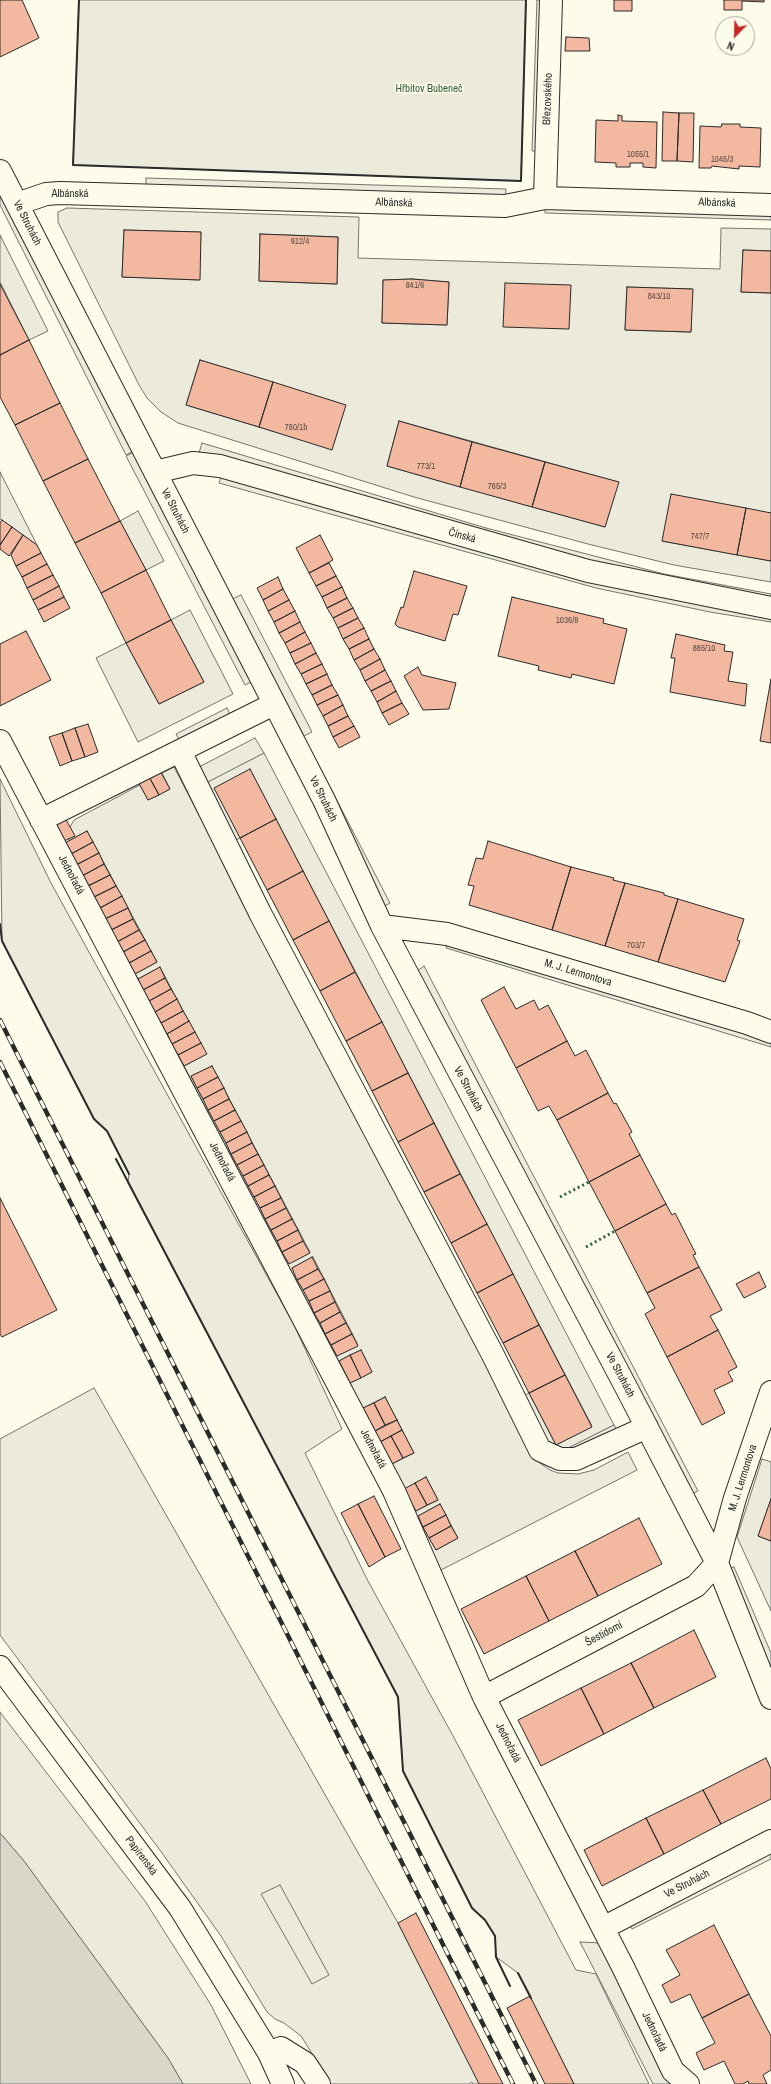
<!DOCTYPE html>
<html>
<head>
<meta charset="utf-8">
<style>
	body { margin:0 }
	#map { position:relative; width:771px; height:2084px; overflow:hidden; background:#fdfbea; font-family:"Archivo Narrow",sans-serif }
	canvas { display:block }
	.north { position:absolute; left:715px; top:16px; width:40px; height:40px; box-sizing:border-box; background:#fdfbea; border:1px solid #a9a89e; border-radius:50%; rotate:203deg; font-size:11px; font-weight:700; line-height:16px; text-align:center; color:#2b2b2b }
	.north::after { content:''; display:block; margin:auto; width:14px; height:18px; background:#c62828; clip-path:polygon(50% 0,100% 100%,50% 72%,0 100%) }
</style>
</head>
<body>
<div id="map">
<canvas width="771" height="2084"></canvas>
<div class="north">N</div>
</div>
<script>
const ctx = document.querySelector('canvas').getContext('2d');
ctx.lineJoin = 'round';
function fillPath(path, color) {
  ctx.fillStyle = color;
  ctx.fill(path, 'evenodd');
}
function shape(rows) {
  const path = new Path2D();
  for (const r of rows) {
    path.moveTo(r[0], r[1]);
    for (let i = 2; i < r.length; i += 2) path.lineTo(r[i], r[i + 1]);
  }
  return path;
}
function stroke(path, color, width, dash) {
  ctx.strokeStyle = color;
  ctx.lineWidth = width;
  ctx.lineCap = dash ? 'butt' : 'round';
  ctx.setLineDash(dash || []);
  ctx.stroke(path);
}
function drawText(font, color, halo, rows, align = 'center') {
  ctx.font = font + ' "Archivo Narrow",sans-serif';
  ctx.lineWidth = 3;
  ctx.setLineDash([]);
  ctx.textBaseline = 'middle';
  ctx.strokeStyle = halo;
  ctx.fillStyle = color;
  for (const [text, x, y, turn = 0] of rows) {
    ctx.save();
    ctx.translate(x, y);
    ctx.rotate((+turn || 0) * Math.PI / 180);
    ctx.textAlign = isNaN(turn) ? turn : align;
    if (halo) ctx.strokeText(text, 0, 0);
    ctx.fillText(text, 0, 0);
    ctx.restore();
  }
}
const green = shape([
	[79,0,526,0,521,181,73,165,79,0],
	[67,208,359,217,358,258,720,269,721,228,771,229,771,251,743,250,741,292,771,293,771,513,662,541,771,561,771,582,674,565,588,544,414,497,178,423,161,412,147,398,139,385,58,222,58,212,67,208],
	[124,230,201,232,199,280,122,277,124,230],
	[260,234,338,237,337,284,259,281,260,234],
	[412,279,449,282,447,325,382,323,383,280,412,279],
	[627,287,692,289,691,332,625,330,627,287],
	[200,360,345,405,332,449,186,405,200,360],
	[399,421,618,482,605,527,387,466,399,421],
	[0,235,48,331,29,340,0,282,0,235],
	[0,472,37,545,0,519,0,472],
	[138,511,164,561,146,570,120,521,138,511],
	[190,610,233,694,138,742,96,658,126,643,159,704,204,682,171,620,190,610],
	[264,753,614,1425,557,1454,553,1453,523,1396,529,1393,556,1445,592,1426,250,769,240,838,234,841,203,784,264,753],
	[174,767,537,1461,550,1470,558,1473,578,1474,594,1470,628,1452,637,1470,441,1570,184,1066,206,1054,160,967,138,979,135,974,157,962,87,831,69,841,70,827,74,820,140,785,148,800,170,789,162,773,174,767],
	[212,1066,310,1252,289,1263,191,1076,212,1066],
	[313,1257,358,1345,337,1356,292,1268,313,1257],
	[361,1350,372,1372,350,1383,339,1361,361,1350],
	[385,1397,414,1453,392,1464,363,1408,385,1397],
	[426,1477,438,1500,416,1511,405,1489,426,1477],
	[440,1504,458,1538,436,1550,418,1516,440,1504],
	[0,779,51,883,294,1325,342,1429,305,1453,368,1581,458,1745,576,1970,596,1974,649,2084,574,2084,518,1973,496,1957,495,1936,485,1920,472,1908,403,1771,398,1697,128,1183,129,1174,107,1131,94,1119,2,941,0,779],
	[94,1388,398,1923,476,2067,487,2084,473,2084,472,2082,469,2084,327,2084,316,2060,301,2036,284,2023,275,2019,267,2012,221,1936,162,1853,0,1635,0,1439,94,1388],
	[762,1459,771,1462,771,1499,758,1536,771,1541,771,1611,737,1537,762,1459],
	[0,1712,145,1901,211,2005,251,2084,183,2084,168,2058,24,1861,0,1833,0,1712]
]);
fillPath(green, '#ecebdb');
stroke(green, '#74746e', 1);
const parking = shape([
	[537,0,545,0,540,151,532,151,537,0],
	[146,178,506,189,505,201,146,190,146,178],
	[0,186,134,451,126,455,0,205,0,186],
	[545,205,771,211,771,220,545,213,545,205],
	[202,443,486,528,664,574,771,594,771,602,665,584,199,453,202,443],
	[134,452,253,681,245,685,126,456,134,452],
	[222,474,771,614,771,622,710,612,596,588,219,483,222,474],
	[241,595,312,732,304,736,232,599,241,595],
	[227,708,235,724,184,750,176,734,227,708],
	[255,738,264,753,204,784,195,769,255,738],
	[331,789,390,903,383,907,324,793,331,789],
	[448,940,771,1038,771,1047,446,948,448,940],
	[424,966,698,1491,690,1495,417,971,424,966],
	[614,1425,618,1432,575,1455,570,1447,614,1425],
	[734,1567,771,1653,771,1675,726,1570,734,1567],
	[771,1851,771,1859,632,1929,628,1922,771,1851],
	[280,1885,329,1975,312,1984,261,1894,280,1885],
	[580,1942,601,1943,674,2084,653,2084,580,1942]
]);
fillPath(parking, '#eceadb');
stroke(parking, '#74746e', 1);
const water = shape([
	[0,1833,24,1861,168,2058,183,2084,0,2084,0,1833]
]);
fillPath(water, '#d8d7c9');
stroke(water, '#74746e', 1);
const building = shape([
	[0,0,22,0,39,38,0,57,0,0],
	[614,0,632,0,632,11,614,11,614,0],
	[724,0,764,0,764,2,742,1,742,10,724,10,724,0],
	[566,37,589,38,590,51,565,51,566,37],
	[663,112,679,113,677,161,662,161,663,112],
	[679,113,694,113,693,162,677,161,679,113],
	[618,115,622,116,622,121,657,122,656,168,643,167,643,163,630,163,630,167,616,167,616,163,595,162,596,120,618,121,618,115],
	[722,124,740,124,740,127,761,128,760,167,739,166,739,169,712,166,711,168,699,168,700,126,721,127,722,124],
	[124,230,201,232,200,280,122,277,124,230],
	[260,234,338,237,337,284,259,281,260,234],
	[743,250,771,251,771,293,741,292,743,250],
	[412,279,449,282,447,325,382,323,383,280,412,279],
	[505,283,571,285,569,329,503,327,505,283],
	[0,284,29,340,0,355,0,284],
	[627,287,693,289,691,332,625,330,627,287],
	[29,340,60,403,15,425,0,397,0,355,29,340],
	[200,360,273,382,259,427,186,405,200,360],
	[273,382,346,405,332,450,259,427,273,382],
	[60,403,88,459,43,481,15,425,60,403],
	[399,421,472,442,460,487,387,466,399,421],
	[472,442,545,462,532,507,460,487,472,442],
	[88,459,120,521,75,543,43,481,88,459],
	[545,462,619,482,605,527,532,507,545,462],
	[671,494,746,508,737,555,662,541,671,494],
	[746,508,771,513,771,561,737,555,746,508],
	[2,520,12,527,0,545,0,523,2,520],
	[120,521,146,570,101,593,75,543,120,521],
	[12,527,23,535,9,556,0,549,0,545,12,527],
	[23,535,37,545,41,553,16,566,11,555,23,535],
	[320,535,333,560,309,573,296,548,320,535],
	[41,553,47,564,22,577,16,566,41,553],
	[329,563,336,576,316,586,309,573,329,563],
	[47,564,53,575,27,588,22,577,47,564],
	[146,570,171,620,126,643,101,593,146,570],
	[414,571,467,586,458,615,453,614,445,641,398,627,395,624,401,607,403,608,414,571],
	[53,575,59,586,33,600,27,588,53,575],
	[336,576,342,587,322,597,316,586,336,576],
	[278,577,283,589,263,600,257,588,278,577],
	[59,586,64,597,38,610,33,600,59,586],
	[342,587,347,598,327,608,322,597,342,587],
	[283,589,289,600,268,611,263,600,283,589],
	[64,597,70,608,44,622,38,610,64,597],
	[512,597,604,619,603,623,627,629,614,684,572,674,571,678,538,670,539,666,498,656,512,597],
	[347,598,353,608,333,618,327,608,347,598],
	[289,600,295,611,274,622,268,611,289,600],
	[353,608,358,618,338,628,333,618,353,608],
	[295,611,300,622,279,633,274,622,295,611],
	[358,618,364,628,343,639,338,628,358,618],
	[171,620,204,682,159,704,126,643,171,620],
	[300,622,305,632,285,643,279,633,300,622],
	[364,628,369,639,349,649,343,639,364,628],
	[26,631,51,680,0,706,0,644,26,631],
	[305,632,311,643,290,653,285,643,305,632],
	[676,634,725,645,724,651,733,652,728,681,747,684,745,706,670,692,675,658,671,658,676,634],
	[369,639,374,649,354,660,349,649,369,639],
	[311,643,316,653,295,664,290,653,311,643],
	[374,649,380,659,360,670,354,660,374,649],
	[316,653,322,664,301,674,295,664,316,653],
	[380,659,385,670,365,681,360,670,380,659],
	[322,664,327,674,306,684,301,674,322,664],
	[418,667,422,675,456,683,449,709,423,710,404,676,418,667],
	[385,670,391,681,371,691,365,681,385,670],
	[327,674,332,685,312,695,306,684,327,674],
	[771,679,771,743,760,741,771,679],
	[391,681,396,691,377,702,371,691,391,681],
	[332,685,338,695,317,705,312,695,332,685],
	[396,691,402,703,382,713,377,702,396,691],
	[338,695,343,705,323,716,317,705,338,695],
	[402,703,409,714,389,725,382,713,402,703],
	[343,705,348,716,328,726,323,716,343,705],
	[348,716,354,726,333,737,328,726,348,716],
	[88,724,98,752,85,757,75,728,88,724],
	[354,726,360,737,339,748,333,737,354,726],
	[75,728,85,757,72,761,62,733,75,728],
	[62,733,72,761,60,766,49,737,62,733],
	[158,767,170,789,159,795,147,773,158,767],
	[250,769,276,819,240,838,214,788,250,769],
	[147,773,159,795,148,800,136,778,147,773],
	[63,814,75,836,64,841,52,819,63,814],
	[276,819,303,871,267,890,240,838,276,819],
	[87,831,93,842,71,854,65,843,87,831],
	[488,841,571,867,552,930,469,905,474,886,468,885,476,858,483,859,488,841],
	[93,842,99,853,76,865,71,854,93,842],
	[99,853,104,864,82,876,76,865,99,853],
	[104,864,110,875,88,886,82,876,104,864],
	[571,867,614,878,613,880,625,883,605,946,552,930,571,867],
	[303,871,329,921,293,940,267,890,303,871],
	[110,875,116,886,94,897,88,886,110,875],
	[625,883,664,893,664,895,678,899,658,962,605,946,625,883],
	[116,886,122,896,100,908,94,897,116,886],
	[122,896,128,908,105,919,100,908,122,896],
	[678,899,744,919,737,940,740,941,725,982,658,962,678,899],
	[128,908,133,919,111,930,105,919,128,908],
	[133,919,139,930,117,942,111,930,133,919],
	[329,921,355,972,320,991,293,940,329,921],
	[139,930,145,940,123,952,117,942,139,930],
	[145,940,151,951,129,963,123,952,145,940],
	[151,951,157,962,135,974,129,963,151,951],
	[160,967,165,978,143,990,138,979,160,967],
	[355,972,382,1022,346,1041,320,991,355,972],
	[165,978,171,989,149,1001,143,990,165,978],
	[504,987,516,1009,534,1000,539,1010,548,1005,567,1041,516,1068,481,1000,504,987],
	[171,989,177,999,155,1012,149,1001,171,989],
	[177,999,183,1011,161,1023,155,1012,177,999],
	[183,1011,189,1021,167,1034,161,1023,183,1011],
	[189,1021,195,1032,172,1044,167,1034,189,1021],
	[382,1022,408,1073,372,1091,346,1041,382,1022],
	[195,1032,201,1043,178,1055,172,1044,195,1032],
	[567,1041,575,1056,586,1050,608,1093,557,1120,549,1106,538,1111,516,1068,567,1041],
	[201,1043,207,1054,184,1066,178,1055,201,1043],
	[212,1066,218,1077,197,1088,191,1076,212,1066],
	[408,1073,434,1123,398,1142,372,1091,408,1073],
	[218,1077,224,1088,203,1099,197,1088,218,1077],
	[224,1088,229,1099,208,1110,203,1099,224,1088],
	[608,1093,614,1104,616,1103,632,1132,629,1134,640,1155,589,1182,557,1120,608,1093],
	[229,1099,235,1110,214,1121,208,1110,229,1099],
	[235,1110,241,1121,220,1132,214,1121,235,1110],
	[241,1121,247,1132,226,1143,220,1132,241,1121],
	[434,1123,460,1174,424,1192,398,1142,434,1123],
	[247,1132,252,1143,231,1154,226,1143,247,1132],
	[252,1143,258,1154,237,1165,231,1154,252,1143],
	[258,1154,264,1165,243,1176,237,1165,258,1154],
	[640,1155,666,1204,615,1231,589,1182,640,1155],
	[264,1165,269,1175,248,1186,243,1176,264,1165],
	[460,1174,487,1224,451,1243,424,1192,460,1174],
	[269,1175,275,1186,254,1197,248,1186,269,1175],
	[275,1186,281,1198,260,1208,254,1197,275,1186],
	[0,1198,57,1310,2,1337,0,1334,0,1198],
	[281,1198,286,1208,265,1219,260,1208,281,1198],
	[666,1204,672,1215,675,1213,696,1254,693,1255,699,1267,647,1293,615,1231,666,1204],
	[286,1208,292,1219,271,1230,265,1219,286,1208],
	[292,1219,298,1230,277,1241,271,1230,292,1219],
	[487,1224,513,1274,477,1293,451,1243,487,1224],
	[298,1230,303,1241,282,1252,277,1241,298,1230],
	[303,1241,310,1253,289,1264,282,1252,303,1241],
	[312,1257,318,1269,297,1280,292,1268,312,1257],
	[699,1267,722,1310,710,1316,718,1330,667,1357,645,1314,655,1308,647,1293,699,1267],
	[318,1269,324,1279,303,1290,297,1280,318,1269],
	[759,1272,766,1287,744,1298,736,1284,759,1272],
	[513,1274,539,1325,503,1343,477,1293,513,1274],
	[324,1279,330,1291,309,1301,303,1290,324,1279],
	[330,1291,335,1302,314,1313,309,1301,330,1291],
	[335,1302,340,1312,320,1323,314,1313,335,1302],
	[340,1312,346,1323,325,1334,320,1323,340,1312],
	[346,1323,352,1334,331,1345,325,1334,346,1323],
	[539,1325,565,1375,529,1393,503,1343,539,1325],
	[718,1330,737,1367,728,1372,733,1381,714,1390,725,1413,702,1425,667,1357,718,1330],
	[352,1334,358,1346,337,1356,331,1345,352,1334],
	[361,1350,372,1372,361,1378,350,1355,361,1350],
	[350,1355,361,1378,350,1383,339,1361,350,1355],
	[565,1375,592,1427,556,1445,529,1393,565,1375],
	[385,1397,397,1420,385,1425,374,1403,385,1397],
	[374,1403,385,1425,375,1431,363,1408,374,1403],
	[397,1420,402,1430,380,1442,375,1431,397,1420],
	[402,1430,414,1453,403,1458,391,1436,402,1430],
	[391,1436,403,1458,392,1464,380,1442,391,1436],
	[426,1477,438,1500,427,1505,415,1483,426,1477],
	[415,1483,427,1505,416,1511,404,1489,415,1483],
	[374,1496,401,1549,385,1557,358,1504,374,1496],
	[771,1499,771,1541,758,1536,771,1499],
	[358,1504,385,1557,369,1567,341,1513,358,1504],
	[440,1504,446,1515,423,1527,418,1516,440,1504],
	[446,1515,451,1526,429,1538,423,1527,446,1515],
	[639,1518,662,1564,598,1596,575,1551,639,1518],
	[451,1526,458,1538,436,1550,429,1538,451,1526],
	[575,1551,598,1596,549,1621,526,1576,575,1551],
	[526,1576,549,1621,484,1654,461,1609,526,1576],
	[694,1630,716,1677,654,1708,631,1663,694,1630],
	[631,1663,654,1708,604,1734,581,1688,631,1663],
	[581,1688,604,1734,541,1766,518,1720,581,1688],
	[766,1758,771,1769,771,1799,721,1824,703,1790,766,1758],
	[703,1790,721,1824,664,1854,646,1818,703,1790],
	[646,1818,664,1854,602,1886,584,1850,646,1818],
	[416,1913,503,2084,479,2084,398,1923,416,1913],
	[714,1925,749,1994,702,2018,690,1994,671,2003,662,1985,680,1975,666,1950,714,1925],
	[749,1994,771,2036,771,2070,763,2075,767,2084,749,2084,748,2081,743,2084,735,2084,724,2061,704,2070,696,2053,715,2043,702,2018,749,1994],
	[530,1996,574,2084,545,2084,507,2008,530,1996]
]);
fillPath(building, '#f2b8a0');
stroke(building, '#2b2b2b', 1);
const minor = shape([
	[0,171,324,800,382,926,627,1389,717,1563,771,1698],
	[545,198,551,0],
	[17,204,46,194,60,193,505,206,545,198,771,205],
	[155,472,193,463,220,466,588,571,771,608],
	[0,741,394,1491,484,1697,623,1967,673,2071,688,2084],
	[180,751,260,913,493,1355,540,1450,560,1459,576,1459,647,1427],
	[41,820,274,704],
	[382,926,447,934,747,1023,771,1032],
	[0,1667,180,1908,269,2053,283,2084],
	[484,1697,696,1586,717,1563,735,1498,771,1392],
	[603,1928,771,1841],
	[269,2053,281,2048,305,2063,319,2084]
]);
stroke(minor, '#2b2b2b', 24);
stroke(minor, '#fdfbea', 22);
const rail = shape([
	[0,1020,536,2084],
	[0,1062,513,2084]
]);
stroke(rail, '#2b2b2b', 4.5);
stroke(rail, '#fdfbea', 3, [9]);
stroke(shape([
	[560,1197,589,1182],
	[586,1247,615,1231]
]), '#34623c', 3, [2, 3]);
stroke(shape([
	[79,0,73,165,521,181,526,0],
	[0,924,2,941,94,1119,107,1131,129,1174],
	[116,1159,398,1697,403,1771,472,1908,485,1920,495,1936,496,1957,510,1986],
	[518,1973,531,1998]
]), '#2b2b2b', 2);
drawText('9px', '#5d4e48', null, [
	["1055/1",638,155],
	["1045/3",722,160],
	["912/4",300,242],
	["841/6",415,286],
	["843/10",659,297],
	["780/1b",296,428],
	["773/1",426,467],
	["765/3",497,487],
	["747/7",700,537],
	["1036/8",567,621],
	["885/10",704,649],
	["703/7",636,946]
]);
drawText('11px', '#34623c', '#fdfbea', [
	["Hřbitov Bubeneč",429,89]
]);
drawText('11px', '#2b2b2b', '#fdfbea', [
	["Březovského",548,99,-88],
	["Albánská",70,194],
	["Albánská",394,203,2],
	["Albánská",717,203,2],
	["Ve Struhách",27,223,63],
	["Ve Struhách",175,511,63],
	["Čínská",462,536,16],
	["Ve Struhách",323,799,64],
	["Jednořadá",71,875,62],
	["M. J. Lermontova",578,973,17],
	["Ve Struhách",468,1089,62],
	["Jednořadá",222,1162,62],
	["Ve Struhách",620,1375,62],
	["Jednořadá",373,1449,62],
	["M. J. Lermontova",743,1478,-72],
	["Šestidomí",604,1634,-28],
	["Jednořadá",508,1743,63],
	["Papírenská",141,1856,53],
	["Ve Struhách",687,1884,-27],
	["Jednořadá",654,2032,64]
]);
</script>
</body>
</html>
